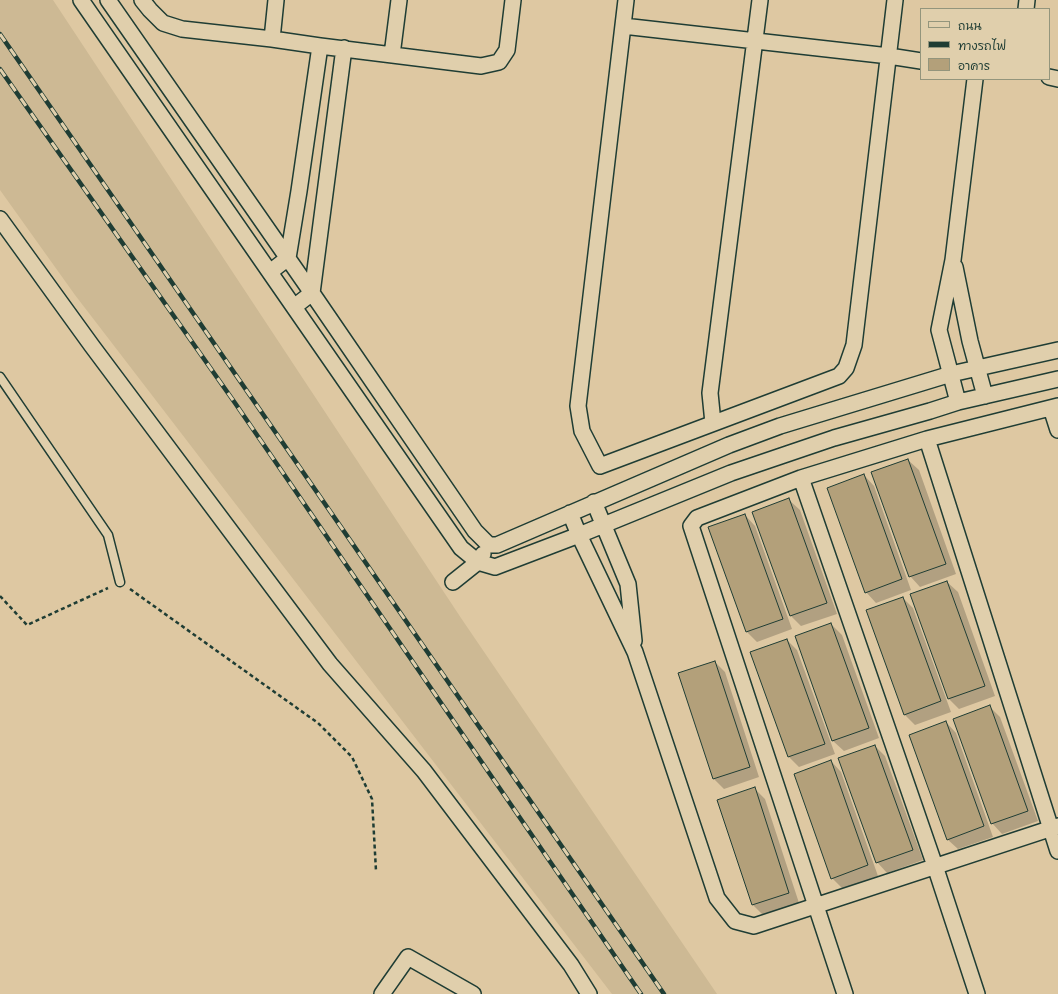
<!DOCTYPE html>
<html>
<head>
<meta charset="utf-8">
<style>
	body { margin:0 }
	#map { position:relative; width:1058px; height:994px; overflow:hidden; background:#dec8a2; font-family:Mynerve,"Playpen Sans Thai",sans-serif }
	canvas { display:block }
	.legend { position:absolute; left:920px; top:8px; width:130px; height:72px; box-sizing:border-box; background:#e0cfac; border:1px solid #93957c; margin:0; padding:5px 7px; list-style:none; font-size:12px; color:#1f3d34 }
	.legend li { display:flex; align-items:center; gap:8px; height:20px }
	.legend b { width:20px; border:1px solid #93957c }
</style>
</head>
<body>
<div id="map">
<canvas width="1058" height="994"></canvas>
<ul class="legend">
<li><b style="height:5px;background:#e0cfac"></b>ถนน</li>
<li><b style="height:5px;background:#1f3d34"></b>ทางรถไฟ</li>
<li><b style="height:11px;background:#b3a07a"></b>อาคาร</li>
</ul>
</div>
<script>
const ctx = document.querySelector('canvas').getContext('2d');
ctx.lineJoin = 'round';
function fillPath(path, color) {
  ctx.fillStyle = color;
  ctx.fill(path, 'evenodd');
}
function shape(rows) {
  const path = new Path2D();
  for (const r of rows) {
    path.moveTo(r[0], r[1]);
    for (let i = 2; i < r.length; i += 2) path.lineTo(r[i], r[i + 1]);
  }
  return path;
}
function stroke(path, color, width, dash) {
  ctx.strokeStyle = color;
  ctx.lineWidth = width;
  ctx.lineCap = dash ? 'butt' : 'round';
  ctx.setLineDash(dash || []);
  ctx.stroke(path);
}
fillPath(shape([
	[0,0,53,0,461,618,717,994,612,994,75,295,0,190]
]), '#cdb994');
fillPath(shape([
	[908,460,919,470,956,574,920,587,910,576],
	[864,475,874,486,911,590,876,603,866,592],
	[789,500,800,510,837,614,801,626,791,616,754,512],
	[745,515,755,526,792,629,757,642,747,632],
	[947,582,958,592,995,696,959,709,949,699,912,595],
	[903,598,913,608,951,712,915,725,905,715],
	[831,624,842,635,879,738,844,751,833,741,796,637],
	[787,640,797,650,835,754,799,767,789,757],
	[715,662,725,672,759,777,724,789,713,778],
	[990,707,1000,717,1038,821,1002,834,992,823],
	[946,722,956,733,993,837,958,849,947,839],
	[875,746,885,756,923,860,887,873,877,862],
	[831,761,841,772,878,876,843,889,832,878],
	[754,788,765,799,799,903,763,915,753,905]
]), '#0003');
const building = shape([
	[908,459,946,564,909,577,871,472,908,459],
	[864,474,902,579,865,593,827,488,864,474],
	[789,498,827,603,790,616,752,512,789,498],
	[745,514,783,619,746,632,708,527,745,514],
	[947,581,985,686,948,699,910,594,947,581],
	[903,597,941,701,904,715,866,610,903,597],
	[831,623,869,728,832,741,795,636,831,623],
	[787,639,825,744,788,757,750,652,787,639],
	[715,661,750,767,713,779,678,673,715,661],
	[990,705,1028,811,991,824,953,719,990,705],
	[946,721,984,826,947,840,909,735,946,721],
	[875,745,913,850,876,863,838,758,875,745],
	[831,760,868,865,831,879,794,774,831,760],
	[755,787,789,893,752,905,717,800,755,787]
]);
fillPath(building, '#b3a07a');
stroke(building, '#1f3d34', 1);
const lane = shape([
	[0,377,108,535,120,582]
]);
const street = shape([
	[81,0,461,548,478,562,495,567,579,535,731,473,834,438,930,411,958,402,1058,379],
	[108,0,312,293,475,531,489,545,497,545,729,445,780,426,951,374,1058,350],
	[142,0,150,10,163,23,182,29,272,39,320,46,481,66,499,62,507,50,513,0],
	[626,0,578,406,582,431,600,466,839,376,846,368,854,345,895,0],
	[1026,9,1027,0],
	[623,26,889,56,921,61],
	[272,39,276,0],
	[392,55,399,0],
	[1049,77,1058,79],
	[0,219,92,346,330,664,424,771,571,965,589,994],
	[955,267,970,341,985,396],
	[270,272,288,258,299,191,320,46],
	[294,307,312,293,344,48],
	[958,402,939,330,953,260,975,79],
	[1051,408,1058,430],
	[713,423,710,393,760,0],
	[927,439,1058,851],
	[801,478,935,866,977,994],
	[594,502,628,584,634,641],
	[570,513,579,535,635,652,717,898,735,921,754,926,1058,826],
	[453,582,478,562,483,554],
	[382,994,408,957,473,994],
	[845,994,691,526,697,518,801,478,927,439,1058,406]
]);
stroke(lane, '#1f3d34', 11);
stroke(street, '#1f3d34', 18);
stroke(shape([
	[130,589,318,723,352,757,372,799,376,871],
	[0,596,27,625,108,588]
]), '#1f3d34', 2.5, [4, 3]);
stroke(lane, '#e0cfac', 8);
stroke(street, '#e0cfac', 15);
const rail = shape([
	[0,34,664,994],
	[0,69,235,403,641,994]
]);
stroke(rail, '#1f3d34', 4.5);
stroke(rail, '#e0cfac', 3, [9]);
</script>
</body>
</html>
